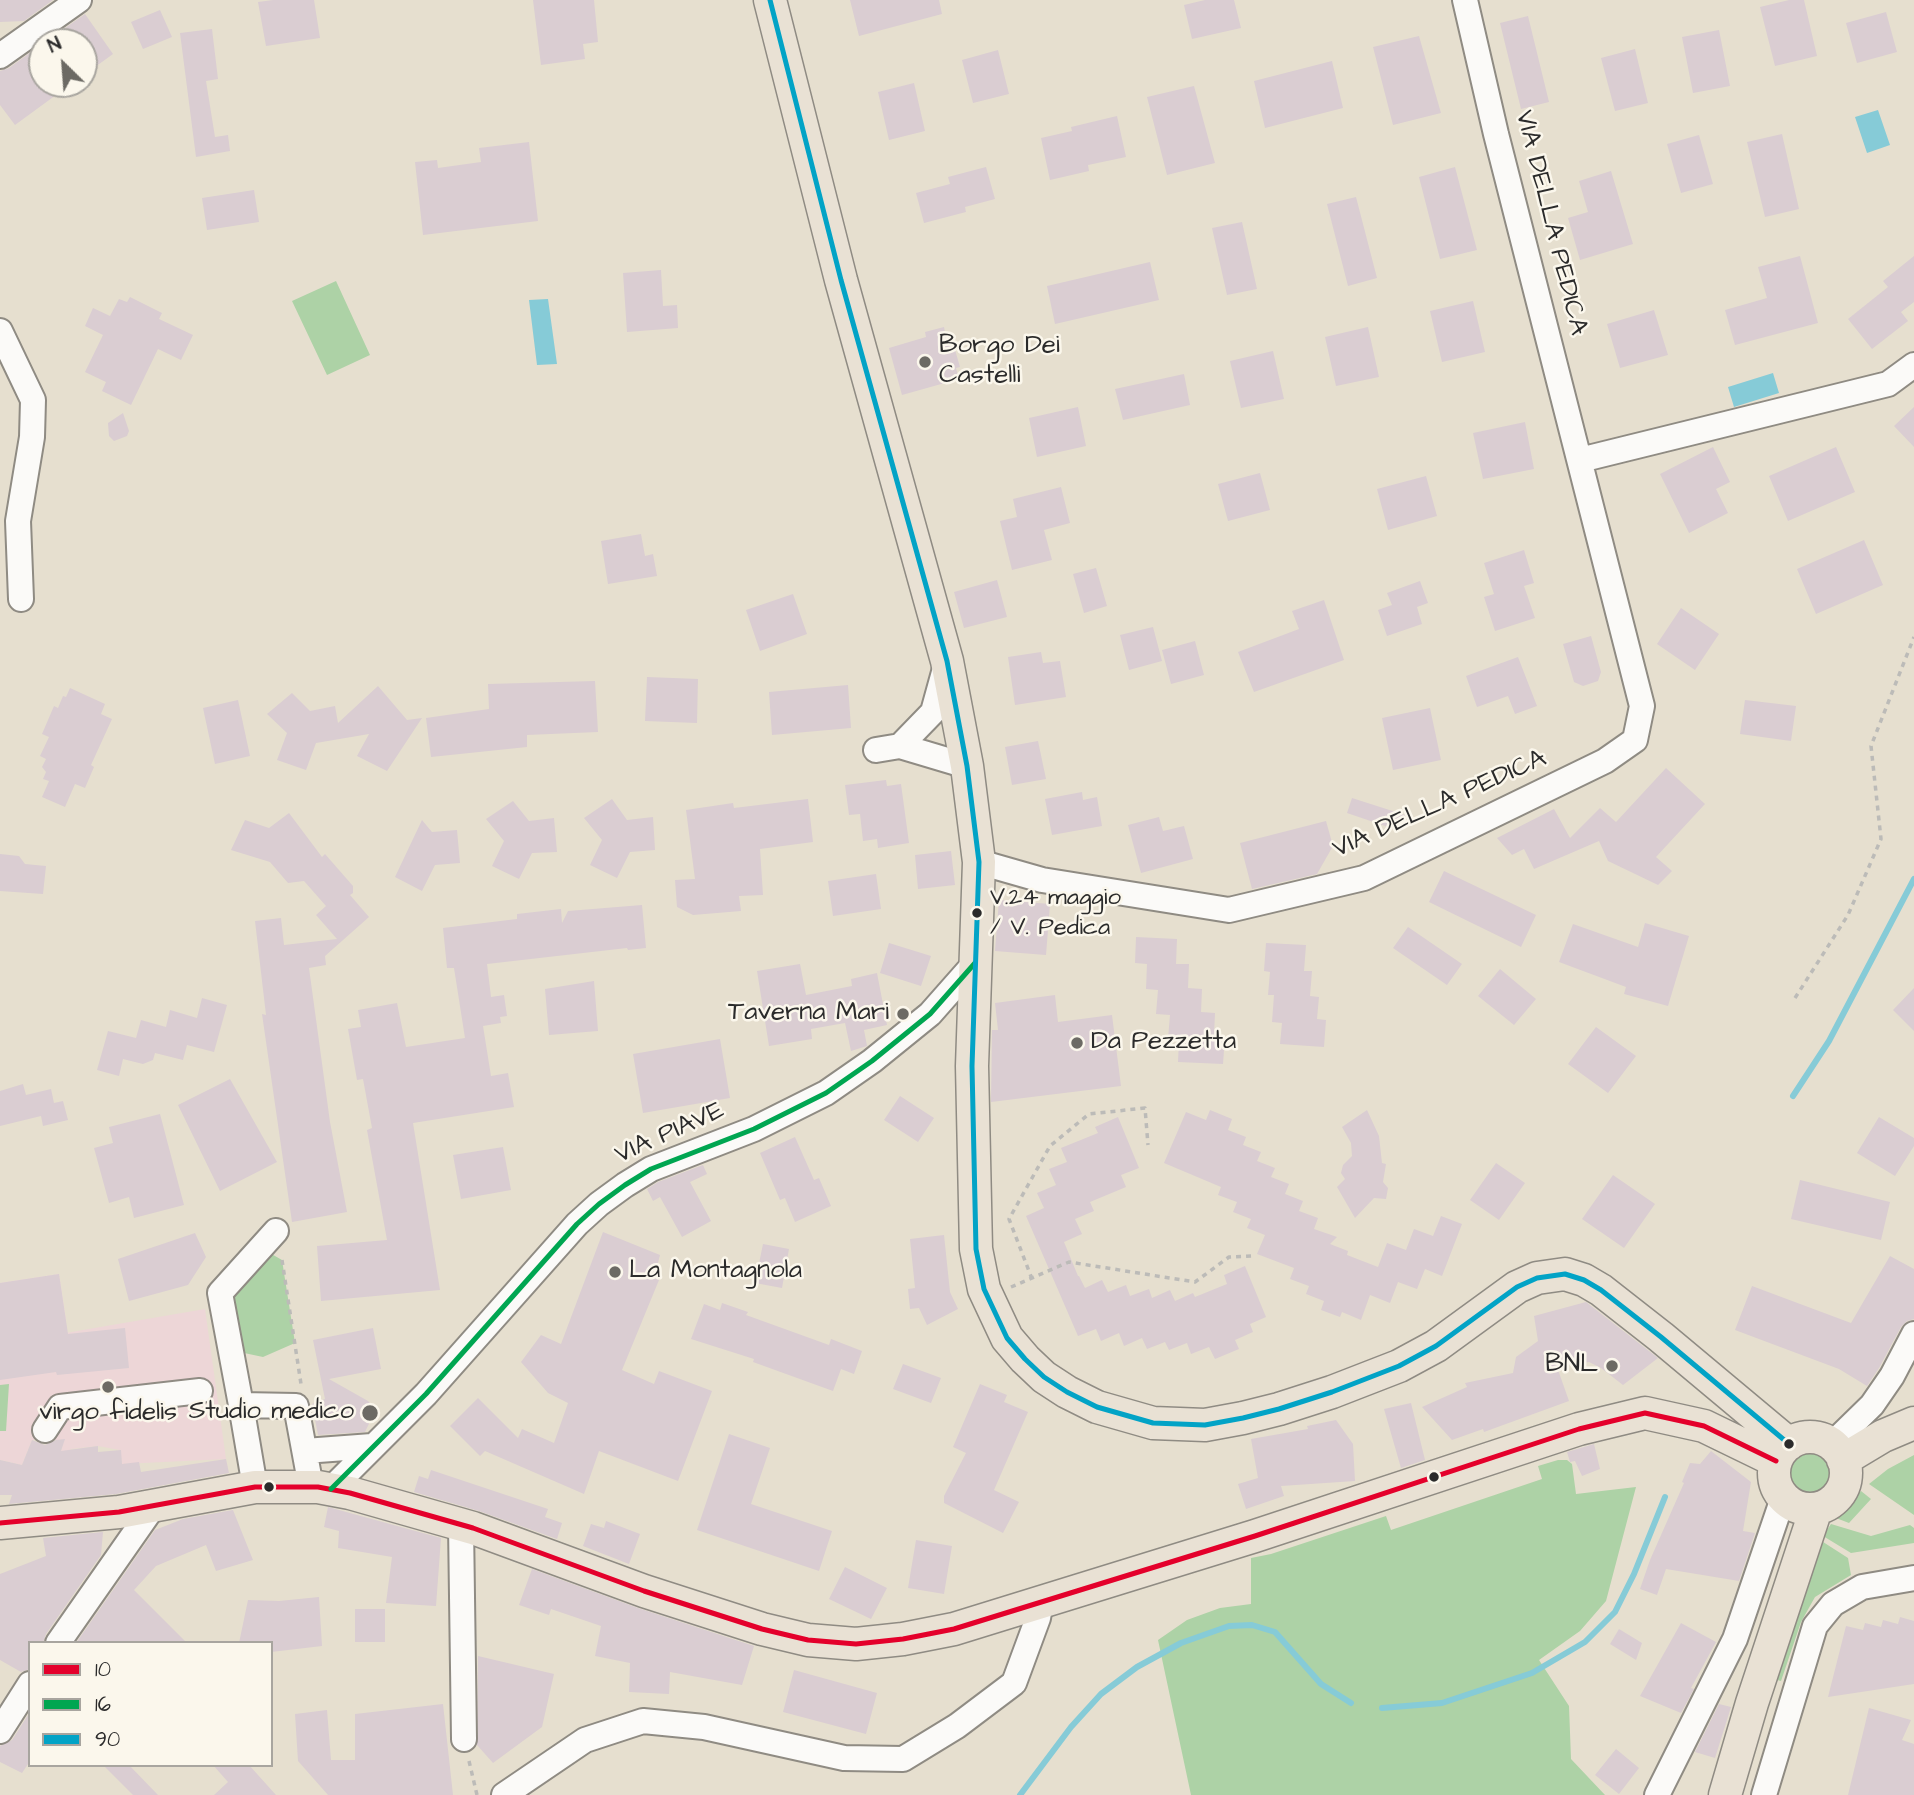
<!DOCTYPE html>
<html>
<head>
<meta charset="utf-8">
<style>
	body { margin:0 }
	#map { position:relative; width:1914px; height:1795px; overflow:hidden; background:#e6dfcf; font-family:"Architects Daughter",sans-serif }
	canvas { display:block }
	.legend { position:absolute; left:28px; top:1641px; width:245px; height:126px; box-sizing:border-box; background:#fbf7ec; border:2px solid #a8a59f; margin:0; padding:9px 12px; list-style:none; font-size:21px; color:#2b2b2b }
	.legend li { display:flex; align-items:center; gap:14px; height:35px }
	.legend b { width:35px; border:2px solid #a8a59f }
	.north { position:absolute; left:28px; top:28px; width:70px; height:70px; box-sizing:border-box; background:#fbf7ec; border:2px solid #a8a59f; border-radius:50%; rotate:335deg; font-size:19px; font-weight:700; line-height:28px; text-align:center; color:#2b2b2b }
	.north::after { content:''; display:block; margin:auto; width:24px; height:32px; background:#6c6a64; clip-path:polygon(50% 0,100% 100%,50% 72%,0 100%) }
</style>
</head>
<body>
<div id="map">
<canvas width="1914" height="1795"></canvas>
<ul class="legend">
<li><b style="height:9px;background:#e4002b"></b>10</li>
<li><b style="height:9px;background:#00a651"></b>16</li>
<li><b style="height:9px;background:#02a3c6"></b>90</li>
</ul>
<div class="north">N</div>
</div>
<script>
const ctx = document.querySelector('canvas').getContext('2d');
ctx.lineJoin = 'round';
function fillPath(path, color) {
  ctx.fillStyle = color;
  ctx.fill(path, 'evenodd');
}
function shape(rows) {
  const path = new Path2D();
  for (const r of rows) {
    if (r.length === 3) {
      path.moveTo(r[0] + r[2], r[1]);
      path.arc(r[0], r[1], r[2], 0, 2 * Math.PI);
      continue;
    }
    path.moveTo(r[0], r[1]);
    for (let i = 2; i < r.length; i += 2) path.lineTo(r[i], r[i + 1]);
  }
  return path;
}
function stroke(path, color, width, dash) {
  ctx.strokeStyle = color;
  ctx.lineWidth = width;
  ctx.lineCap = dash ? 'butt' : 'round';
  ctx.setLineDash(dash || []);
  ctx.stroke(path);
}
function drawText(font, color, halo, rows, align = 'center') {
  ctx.font = font + ' "Architects Daughter",sans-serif';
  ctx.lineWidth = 5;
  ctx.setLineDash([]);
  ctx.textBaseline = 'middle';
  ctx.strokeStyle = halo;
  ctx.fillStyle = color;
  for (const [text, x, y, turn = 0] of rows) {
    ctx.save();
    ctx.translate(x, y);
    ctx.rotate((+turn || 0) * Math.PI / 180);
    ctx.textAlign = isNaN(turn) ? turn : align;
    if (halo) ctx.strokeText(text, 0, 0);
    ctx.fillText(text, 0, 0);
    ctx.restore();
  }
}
fillPath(shape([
	[59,1274,66,1320,54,1335,205,1309,226,1459,122,1464,120,1450,98,1446,71,1449,68,1467,56,1470,64,1440,32,1440,22,1465,0,1460,0,1283]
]), '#edd6d7');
fillPath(shape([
	[336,281,370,355,327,375,292,301],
	[261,1248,282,1260,295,1343,263,1357,230,1350,220,1293],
	[9,1384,6,1431,0,1431,0,1385],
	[1808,1473,22],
	[1914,1455,1914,1515,1869,1484,1888,1469],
	[1558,1460,1567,1460,1572,1464,1576,1494,1636,1487,1606,1601,1580,1631,1539,1660,1569,1706,1571,1759,1605,1795,1191,1795,1158,1640,1187,1620,1220,1608,1251,1604,1251,1558,1271,1554,1386,1516,1391,1530,1542,1479,1538,1466],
	[1861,1491,1871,1499,1849,1523,1836,1518],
	[1831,1524,1871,1536,1910,1525,1914,1528,1914,1543,1851,1553,1823,1536],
	[1820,1540,1848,1558,1851,1575,1815,1597,1801,1622,1781,1681,1777,1680]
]), '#add2a6');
fillPath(shape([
	[1878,110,1890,145,1867,153,1855,117],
	[548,299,557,364,537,365,529,300],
	[1773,373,1779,393,1734,407,1728,387]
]), '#86cbd7');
stroke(shape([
	[1793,1096,1829,1041,1914,879],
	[1382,1708,1442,1703,1532,1673,1585,1642,1615,1612,1634,1574,1665,1497],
	[1020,1795,1071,1727,1101,1694,1137,1667,1181,1643,1229,1626,1252,1625,1275,1632,1321,1684,1351,1703]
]), '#86cbd7', 6);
fillPath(shape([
	[0,0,53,0,24,21,0,22],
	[273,0,314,0,320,38,266,46,258,2],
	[533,0,594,0,598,42,583,44,585,59,541,65],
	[850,0,939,0,942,14,859,36],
	[1205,0,1234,0,1241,28,1192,39,1184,5],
	[1789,0,1804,0,1817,56,1775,66,1760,7],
	[160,10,172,37,143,49,131,22],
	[1886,12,1897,52,1857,63,1846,23],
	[85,14,113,54,84,75,84,42,45,42],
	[1528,16,1549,102,1521,109,1500,23],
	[212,29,218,79,206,81,215,137,228,135,230,151,196,157,180,33],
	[1719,30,1730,86,1693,93,1682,37],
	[1419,36,1441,113,1393,125,1373,47],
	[42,44,42,84,71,84,15,125,0,105,0,71,9,68],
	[1635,49,1648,103,1615,111,1601,58],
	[998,50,1009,94,973,103,962,60],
	[1332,61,1343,108,1265,128,1254,81],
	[914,83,925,131,889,140,878,92],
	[1194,86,1215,163,1167,175,1147,97],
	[1117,116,1126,157,1088,165,1089,171,1050,180,1041,138,1072,131,1071,127],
	[1782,134,1799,209,1765,217,1747,142],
	[1699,135,1713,184,1681,193,1667,144],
	[529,142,538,221,423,235,415,162,437,160,438,168,481,162,479,148],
	[986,167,995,199,965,207,966,212,924,223,916,193,950,184,948,177],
	[1455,167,1477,250,1440,259,1419,177],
	[1611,171,1633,244,1580,260,1568,218,1588,212,1579,181],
	[254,190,259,222,207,230,202,198],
	[1356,197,1377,278,1348,286,1327,204],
	[1242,222,1257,289,1227,295,1212,228],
	[1800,256,1818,323,1735,345,1725,310,1767,298,1758,267],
	[1914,256,1914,302,1901,312,1908,321,1872,349,1848,319,1888,287,1883,281],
	[1150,262,1159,300,1055,324,1047,286],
	[661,270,663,306,677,305,678,328,627,332,623,273],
	[130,297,162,313,159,319,193,335,181,360,158,349,131,405,102,391,106,382,85,372,103,335,85,326,93,308,110,316,119,299,127,302],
	[1473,301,1485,352,1442,362,1430,311],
	[1654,310,1668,355,1620,368,1607,324],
	[944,327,946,337,951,336,960,367,956,368,959,379,902,395,889,348,926,337,925,332],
	[1368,327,1379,377,1336,386,1325,337],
	[1273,351,1284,399,1241,408,1230,361],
	[1184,374,1190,405,1123,420,1115,389],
	[1078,407,1086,446,1037,457,1029,418],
	[1914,407,1914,447,1894,426],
	[123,413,129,431,127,436,114,441,109,436,108,423],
	[1525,422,1534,469,1483,479,1473,433],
	[1713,447,1730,482,1716,489,1728,513,1689,533,1660,474],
	[1836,447,1855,492,1788,521,1769,476],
	[1260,473,1270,510,1228,521,1218,484],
	[1426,476,1437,516,1388,530,1377,489],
	[1061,487,1070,523,1044,530,1052,560,1012,570,1000,521,1017,517,1013,499],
	[641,534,645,556,653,554,657,576,608,584,601,541],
	[1864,540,1883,585,1816,614,1797,569],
	[1524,550,1534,583,1524,586,1535,618,1495,631,1484,597,1494,594,1484,563],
	[1096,568,1107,606,1084,613,1073,574],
	[997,580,1007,617,964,628,954,592],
	[1420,581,1428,603,1417,607,1422,624,1387,636,1378,610,1392,605,1387,593],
	[793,594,807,634,760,651,746,610],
	[1324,600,1344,660,1254,692,1238,652,1299,629,1292,611],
	[1681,608,1719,634,1695,670,1657,644],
	[1153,627,1162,661,1129,670,1120,635],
	[1591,636,1601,672,1598,681,1583,686,1574,682,1563,644],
	[1195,641,1204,675,1171,684,1162,650],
	[1041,652,1043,663,1060,661,1066,697,1015,705,1008,657],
	[1518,657,1537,706,1515,714,1508,696,1477,707,1466,676],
	[647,677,698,679,697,723,645,721],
	[595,681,598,732,527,735,527,747,431,757,426,718,489,709,488,684],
	[848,685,851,728,772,735,769,692],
	[378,686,407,720,422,718,387,771,357,756,369,734,316,743,306,770,277,760,287,733,267,714,292,693,310,711,335,706,338,723],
	[70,688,105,704,101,714,112,719,91,765,94,767,85,788,75,784,65,807,42,797,49,781,43,779,46,772,42,767,46,759,40,756,49,737,42,734,54,706,58,708,63,696,66,697],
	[238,700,250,756,215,764,203,708],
	[1745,700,1796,706,1791,741,1740,734],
	[1430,708,1441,760,1393,770,1382,718],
	[1038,741,1046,779,1012,785,1005,747],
	[1666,768,1705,804,1656,857,1672,871,1658,885,1608,861,1599,841,1534,869,1524,849,1512,855,1497,838,1554,809,1570,838,1600,808,1616,822],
	[886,780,887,786,901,784,909,843,878,848,877,839,863,841,860,814,849,815,845,785],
	[1082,792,1083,800,1097,797,1102,826,1052,835,1045,799],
	[1352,798,1405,815,1400,831,1347,813],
	[612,799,627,820,653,817,655,850,630,852,617,878,590,865,602,840,584,818],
	[808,799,813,842,760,849,763,895,739,896,741,911,693,915,677,907,675,880,695,879,686,810,733,803,734,808],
	[513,801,529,821,554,818,557,852,532,853,519,879,492,866,504,841,486,819],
	[289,813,322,857,325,854,353,886,353,893,350,895,369,917,325,956,326,965,309,968,330,1122,347,1212,292,1222,262,1014,266,1015,255,921,281,918,284,945,337,939,316,915,326,906,304,881,288,883,270,862,231,850,245,820,269,828],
	[1159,817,1163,831,1184,826,1193,859,1141,873,1128,825],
	[422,820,432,832,457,830,460,863,435,865,422,891,395,877],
	[1326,821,1333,846,1317,874,1252,889,1240,843],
	[951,851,955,885,918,889,915,855],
	[0,854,19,856,25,864,46,866,43,894,0,891],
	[1444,871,1536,915,1521,947,1429,902],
	[876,874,881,909,833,916,828,881],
	[999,900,1050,904,1046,955,995,951],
	[642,905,646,948,628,950,627,948,487,964,491,997,504,995,507,1016,500,1017,501,1023,483,1026,491,1076,508,1073,514,1107,413,1123,440,1290,321,1301,317,1246,387,1240,367,1130,372,1128,363,1079,357,1080,348,1029,361,1027,358,1010,397,1003,406,1047,465,1038,454,968,447,968,443,928,517,919,517,914,561,909,562,923,568,911],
	[1645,923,1689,936,1668,1006,1624,994,1626,987,1559,962,1573,924,1638,947],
	[1408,927,1462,964,1447,985,1393,948],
	[1136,937,1177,939,1176,964,1189,964,1188,988,1202,989,1201,1012,1215,1013,1214,1035,1225,1036,1223,1064,1178,1062,1179,1040,1168,1039,1170,1015,1156,1014,1158,990,1146,989,1147,964,1135,963],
	[889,943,931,956,921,986,880,973],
	[1266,943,1306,945,1304,971,1312,971,1310,996,1319,997,1317,1019,1326,1020,1324,1047,1280,1044,1282,1023,1272,1022,1274,995,1268,995,1270,972,1264,971],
	[800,964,806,995,852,986,851,979,877,973,887,1025,864,1030,867,1046,851,1051,845,1023,811,1029,812,1039,769,1046,757,971],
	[1500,969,1536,999,1514,1025,1478,996],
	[594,981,598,1031,549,1035,545,989],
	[1914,988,1914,1031,1893,1010],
	[1055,995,1058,1022,1112,1015,1121,1086,991,1102,992,1030,998,1030,995,1003],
	[202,998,227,1005,214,1052,187,1045,183,1060,155,1053,153,1060,143,1064,123,1059,119,1076,97,1070,108,1031,136,1038,141,1020,166,1027,170,1010,197,1018],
	[1596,1027,1636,1056,1608,1093,1568,1064],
	[720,1039,730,1098,643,1113,633,1054],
	[230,1079,277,1162,220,1191,178,1105],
	[23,1084,26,1095,51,1089,54,1103,63,1101,68,1120,43,1126,41,1116,0,1126,0,1091],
	[900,1096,934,1118,918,1142,884,1120],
	[1210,1110,1232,1119,1228,1130,1246,1137,1243,1145,1261,1152,1257,1161,1275,1168,1271,1177,1289,1184,1285,1194,1303,1201,1299,1211,1318,1218,1314,1229,1337,1237,1330,1244,1348,1251,1347,1255,1378,1267,1387,1243,1406,1250,1414,1229,1433,1236,1441,1216,1462,1224,1442,1276,1425,1269,1417,1289,1398,1282,1390,1303,1370,1295,1361,1320,1342,1312,1340,1317,1321,1310,1324,1301,1306,1294,1309,1286,1290,1279,1294,1268,1257,1254,1265,1235,1247,1228,1251,1219,1233,1212,1237,1202,1218,1195,1221,1187,1164,1163,1186,1112,1206,1120],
	[1367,1110,1379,1136,1382,1163,1386,1164,1383,1182,1388,1188,1386,1199,1374,1198,1355,1218,1337,1187,1345,1179,1341,1173,1343,1165,1352,1156,1351,1143,1342,1127],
	[160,1114,184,1205,134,1218,129,1197,109,1203,94,1148,113,1143,109,1127],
	[1118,1117,1139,1168,1121,1175,1126,1187,1090,1202,1094,1211,1075,1219,1082,1234,1064,1242,1078,1276,1079,1276,1085,1288,1102,1280,1108,1292,1126,1285,1130,1296,1149,1289,1152,1298,1170,1290,1175,1301,1193,1293,1195,1297,1227,1284,1224,1275,1245,1266,1266,1317,1250,1324,1253,1332,1235,1340,1239,1349,1215,1359,1209,1347,1191,1354,1187,1343,1169,1350,1165,1342,1147,1349,1142,1338,1124,1346,1119,1333,1101,1341,1096,1329,1078,1336,1026,1216,1044,1208,1037,1193,1056,1185,1049,1169,1067,1162,1061,1148,1098,1133,1095,1127],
	[1879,1117,1914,1138,1914,1146,1895,1176,1857,1153],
	[795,1137,814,1180,819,1178,831,1206,795,1222,785,1198,780,1200,760,1153],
	[503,1147,511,1190,461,1199,453,1155],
	[1496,1163,1525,1183,1499,1220,1470,1200],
	[703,1165,707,1174,690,1182,711,1221,682,1237,660,1197,653,1201,647,1189,658,1182],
	[1613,1175,1655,1204,1624,1248,1582,1219],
	[1800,1180,1890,1202,1881,1240,1791,1219],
	[603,1232,660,1255,654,1278,659,1280,622,1370,654,1384,659,1371,712,1391,678,1481,599,1451,584,1494,485,1451,480,1456,450,1426,478,1398,518,1438,522,1429,554,1443,568,1403,548,1393,521,1362,541,1335,561,1344],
	[195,1233,206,1257,188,1285,129,1301,118,1259],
	[944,1235,950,1292,958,1309,927,1325,919,1308,910,1309,908,1289,915,1288,910,1239],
	[763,1244,789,1249,782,1288,755,1283],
	[1890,1256,1914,1269,1914,1319,1907,1321,1901,1327,1879,1368,1867,1386,1839,1369,1735,1330,1752,1286,1851,1323],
	[59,1274,68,1334,125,1328,129,1368,57,1375,56,1372,0,1380,0,1283],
	[1586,1302,1658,1358,1623,1385,1601,1368,1589,1362,1557,1367,1569,1401,1484,1432,1483,1429,1452,1440,1422,1407,1467,1387,1465,1383,1513,1373,1516,1357,1538,1341,1534,1316],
	[722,1303,748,1312,746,1315,829,1345,831,1339,862,1351,854,1374,841,1369,833,1391,753,1362,754,1359,691,1339,704,1304,720,1310],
	[373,1328,381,1369,329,1379,368,1401,376,1409,365,1432,318,1435,312,1404,325,1399,313,1340],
	[903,1364,941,1378,931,1403,893,1389],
	[980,1384,1007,1395,1004,1402,1028,1412,994,1490,1019,1502,1003,1533,944,1503,944,1496,966,1453,953,1447],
	[1411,1403,1425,1460,1401,1468,1384,1409],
	[1336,1420,1353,1444,1355,1481,1281,1486,1284,1496,1246,1509,1238,1484,1258,1478,1251,1439,1308,1429,1307,1426],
	[729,1434,770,1448,751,1504,832,1531,819,1571,697,1530],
	[65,1439,61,1451,98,1446,98,1452,121,1450,122,1464,139,1462,141,1472,226,1459,229,1473,116,1494,9,1504,12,1495,0,1495,0,1460,22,1465,32,1440,45,1445,56,1440],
	[1594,1444,1600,1469,1582,1476,1575,1461,1570,1462,1567,1452],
	[1711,1451,1751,1482,1743,1531,1755,1533,1739,1581,1666,1569,1657,1595,1640,1589,1650,1560,1684,1483,1682,1482,1690,1463,1700,1464],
	[431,1470,548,1509,545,1517,562,1523,557,1539,479,1511,414,1492,419,1476,428,1479],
	[328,1507,441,1538,436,1606,386,1603,392,1557,338,1548,339,1531,324,1527],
	[233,1510,253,1560,216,1571,206,1545,156,1566,134,1590,187,1643,76,1643,155,1530,183,1519],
	[606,1521,640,1534,629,1564,583,1546,591,1524,604,1528],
	[103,1532,101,1555,46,1634,43,1643,30,1643,30,1669,21,1672,0,1660,0,1574,46,1556,43,1538],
	[916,1540,952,1546,944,1594,908,1588],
	[845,1567,887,1588,871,1619,829,1599],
	[532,1569,638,1608,754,1646,742,1685,670,1672,669,1694,629,1692,630,1663,595,1656,601,1626,551,1609,549,1615,519,1605],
	[319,1597,322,1646,271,1652,271,1643,239,1643,248,1600,279,1601],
	[355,1609,385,1609,385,1642,355,1642],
	[1900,1617,1914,1621,1914,1684,1828,1697,1846,1626,1863,1630,1865,1623,1881,1627,1883,1620,1898,1624],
	[1681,1623,1716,1642,1691,1688,1694,1689,1681,1713,1640,1696],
	[1619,1629,1642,1643,1636,1660,1610,1644],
	[478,1656,554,1674,542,1727,493,1763,477,1745],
	[794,1670,877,1693,866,1734,783,1712],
	[443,1704,453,1795,328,1795,298,1761,295,1714,327,1710,331,1760,355,1760,355,1714],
	[1719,1704,1731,1707,1715,1758,1695,1752],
	[1869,1708,1911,1720,1902,1740,1914,1744,1914,1795,1848,1795],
	[30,1712,30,1761,22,1773,0,1762,0,1746,12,1740],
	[1616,1749,1639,1768,1619,1794,1595,1775],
	[103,1765,129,1765,158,1795,133,1795],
	[213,1765,249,1765,276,1795,214,1795,228,1782]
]), '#dacdd2');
const minor = shape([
	[0,56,79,0],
	[0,331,33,400,32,437,18,521,21,599],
	[1580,460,1888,384,1914,365],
	[946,665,933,712,900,746,967,766],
	[876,750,900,746],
	[979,862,1042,880,1229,910,1364,878,1605,761,1635,740,1642,706,1496,134,1465,0],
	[241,1405,220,1293,276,1231],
	[45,1430,60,1407,200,1391],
	[1831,1445,1872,1405,1892,1376,1914,1334],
	[305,1451,372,1446],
	[255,1487,241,1405,296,1406,311,1487],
	[331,1489,426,1394,577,1224,599,1204,625,1185,651,1169,754,1129,826,1093,872,1061,930,1014,975,963],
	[461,1525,464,1739],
	[58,1643,153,1507],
	[0,1731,30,1684],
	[504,1795,585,1740,643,1721,704,1727,844,1758,903,1759,957,1726,1014,1683,1038,1618,1041,1602],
	[1657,1795,1735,1639,1783,1498],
	[1764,1795,1815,1626,1833,1604,1862,1587,1914,1578]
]);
const major = shape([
	[770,0,841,280,947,661,967,766,979,862,972,1066,976,1249,984,1289,1007,1338,1025,1359,1044,1377,1067,1392,1097,1407,1153,1423,1205,1425,1243,1418,1279,1409,1332,1392,1399,1366,1436,1346,1517,1287,1537,1278,1565,1274,1584,1280,1601,1290,1661,1337,1789,1444],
	[1810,1473,36],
	[1843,1460,1883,1436,1914,1423],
	[0,1523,119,1512,255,1487,318,1487,350,1493,473,1528,644,1591,762,1629,808,1640,856,1644,903,1639,954,1629,1255,1536,1579,1429,1645,1413,1704,1426,1776,1461],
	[1725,1795,1752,1703,1816,1509]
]);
stroke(minor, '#8f8b83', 28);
stroke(major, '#8f8b83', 35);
stroke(shape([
	[1795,998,1848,915,1881,839,1871,746,1914,637],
	[282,1260,301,1384],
	[1032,1279,1009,1219,1050,1146,1089,1114,1145,1108,1148,1145],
	[1011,1287,1069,1262,1195,1282,1229,1257,1253,1256],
	[469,1761,477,1795]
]), '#bcbbb8', 3.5, [5, 5]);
stroke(minor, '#fbfaf8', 24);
stroke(major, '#e9e1d4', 32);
stroke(shape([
	[0,1523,119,1512,255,1487,318,1487,350,1493,473,1528,644,1591,762,1629,808,1640,856,1644,903,1639,954,1629,1255,1536,1579,1429,1645,1413,1704,1426,1776,1461]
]), '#e4002b', 5);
stroke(shape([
	[331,1489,426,1394,577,1224,599,1204,625,1185,651,1169,754,1129,826,1093,872,1061,930,1014,975,963]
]), '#00a651', 5);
stroke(shape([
	[770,0,841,280,947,661,967,766,979,862,972,1066,976,1249,984,1289,1007,1338,1025,1359,1044,1377,1067,1392,1097,1407,1153,1423,1205,1425,1243,1418,1279,1409,1332,1392,1399,1366,1436,1346,1517,1287,1537,1278,1565,1274,1584,1280,1601,1290,1661,1337,1789,1444]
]), '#02a3c6', 5);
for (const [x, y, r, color] of [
	[925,362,7,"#6c6a64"],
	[977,913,6,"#2b2b2b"],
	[903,1014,7,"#6c6a64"],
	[1077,1043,7,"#6c6a64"],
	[615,1272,7,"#6c6a64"],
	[1612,1366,7,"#6c6a64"],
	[108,1387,7,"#6c6a64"],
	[370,1413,9,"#6c6a64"],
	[1789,1444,6,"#2b2b2b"],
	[1434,1477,6,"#2b2b2b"],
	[269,1487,6,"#2b2b2b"]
]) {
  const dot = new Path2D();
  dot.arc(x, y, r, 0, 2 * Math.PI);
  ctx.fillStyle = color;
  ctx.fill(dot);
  stroke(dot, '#fbf7ec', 2.5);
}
drawText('24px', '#2b2b2b', '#fbf7ec', [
	["V.24 maggio",990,899],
	["/ V. Pedica",990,929]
], 'left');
drawText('26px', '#2b2b2b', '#fbf7ec', [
	["VIA DELLA PEDICA",1550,223,76],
	["VIA DELLA PEDICA",1440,805,-24],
	["VIA PIAVE",670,1134,-24]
]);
drawText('26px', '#2b2b2b', '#fbf7ec', [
	["Borgo Dei",939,347],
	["Castelli",939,377],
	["Taverna Mari",889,1014,"right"],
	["Da Pezzetta",1091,1043],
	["La Montagnola",629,1272],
	["BNL",1598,1366,"right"],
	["Studio medico",354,1413,"right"],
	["virgo fidelis",108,1414,"center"]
], 'left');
</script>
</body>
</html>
